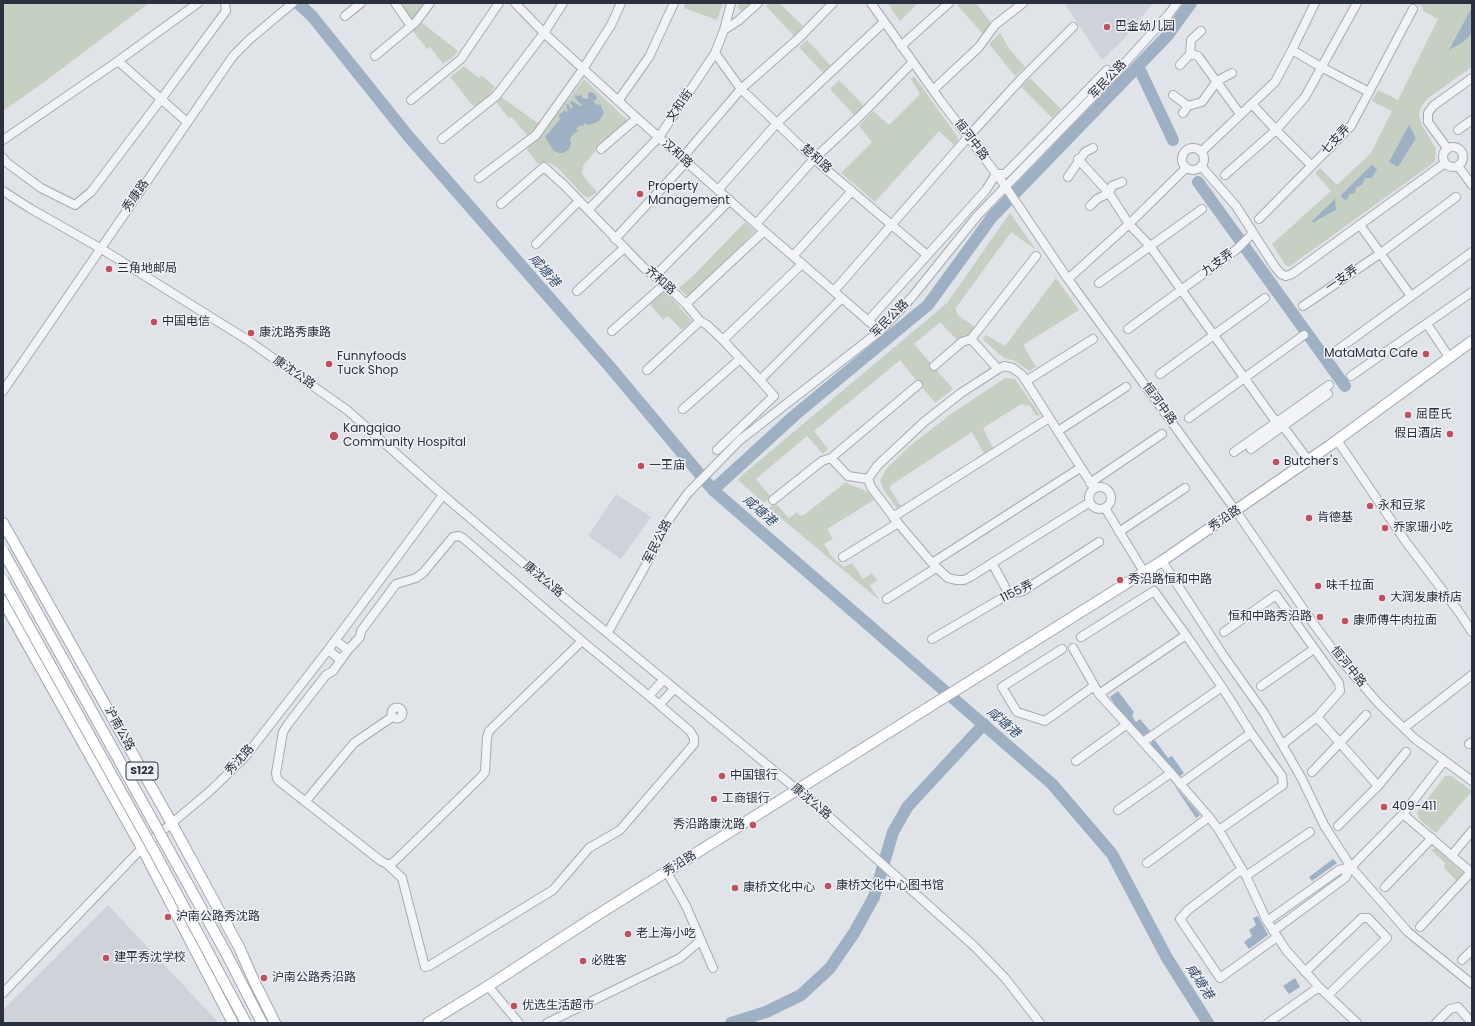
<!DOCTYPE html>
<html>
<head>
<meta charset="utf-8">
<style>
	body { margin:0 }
	#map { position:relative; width:1475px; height:1026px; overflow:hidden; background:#e0e3e7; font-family:Poppins,sans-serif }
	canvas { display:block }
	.frame { position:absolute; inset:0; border:4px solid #2a303d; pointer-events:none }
</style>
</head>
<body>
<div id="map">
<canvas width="1475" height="1026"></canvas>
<div class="frame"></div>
</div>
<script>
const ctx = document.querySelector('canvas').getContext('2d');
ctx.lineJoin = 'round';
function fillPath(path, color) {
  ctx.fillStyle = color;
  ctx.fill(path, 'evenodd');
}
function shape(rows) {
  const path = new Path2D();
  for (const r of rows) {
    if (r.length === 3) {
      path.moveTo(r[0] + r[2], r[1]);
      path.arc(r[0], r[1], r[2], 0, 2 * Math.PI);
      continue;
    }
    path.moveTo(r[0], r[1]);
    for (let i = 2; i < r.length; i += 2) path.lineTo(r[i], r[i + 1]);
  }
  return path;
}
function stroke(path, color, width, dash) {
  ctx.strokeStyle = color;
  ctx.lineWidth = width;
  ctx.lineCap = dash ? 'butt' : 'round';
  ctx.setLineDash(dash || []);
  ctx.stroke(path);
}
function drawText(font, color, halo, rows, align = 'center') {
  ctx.font = font + ' Poppins,"Noto Sans SC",sans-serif';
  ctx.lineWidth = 3;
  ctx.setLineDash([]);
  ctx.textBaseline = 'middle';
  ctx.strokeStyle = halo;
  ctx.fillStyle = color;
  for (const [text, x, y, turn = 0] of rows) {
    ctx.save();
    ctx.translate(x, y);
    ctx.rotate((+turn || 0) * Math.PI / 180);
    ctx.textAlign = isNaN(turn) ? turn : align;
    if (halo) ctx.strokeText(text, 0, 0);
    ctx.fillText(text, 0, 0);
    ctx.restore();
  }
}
fillPath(shape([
	[1064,3,1153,3,1123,40,1102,60],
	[616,494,651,517,621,559,588,536],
	[108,905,216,1020,217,1023,3,1023,3,1010]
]), '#ced2d9');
fillPath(shape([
	[3,3,149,3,47,80,3,111],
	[400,3,425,3,412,20],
	[685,3,723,3,717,20,684,8],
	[739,3,753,3,744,11,741,11,738,7],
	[770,3,779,3,803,26,794,36,766,6],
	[887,3,918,3,900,21],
	[959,3,976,3,992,24,983,34,957,5],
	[1415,3,1472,3,1472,67,1428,98,1421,107,1419,115,1422,125,1436,149,1435,160,1432,164,1290,266,1286,266,1272,244,1331,191,1315,173,1320,168,1337,185,1371,153,1392,111,1372,101,1378,90,1398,100,1438,19,1423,11,1423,7],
	[421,22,458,51,452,58,443,64,430,47,427,49,412,30],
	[1000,33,1010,50,1025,67,1015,76,989,44],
	[807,40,832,67,824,74,799,47],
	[464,66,479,78,482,76,495,87,489,96,474,107,450,77],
	[914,76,957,136,958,140,954,145,939,131,875,202,841,173,872,142,859,126,873,111,889,125,920,94,911,79],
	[1030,78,1061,109,1052,118,1021,87],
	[584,79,629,122,616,133,605,139,583,166,582,173,585,178,597,192,588,198,582,194,557,167,550,163,544,162,538,164,527,150,532,142,538,138],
	[839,80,865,107,854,115,830,89],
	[501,97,539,124,533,133,528,136,512,117,509,118,496,102],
	[1010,213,1036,250,1011,232,955,309,958,315,976,328,971,335,965,335,958,341,940,322,914,344,953,389,935,403,900,360,814,431,828,449,823,454,807,436,756,479,771,497,764,503,738,480,740,477,947,303],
	[745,222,755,231,689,298,679,288,694,275],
	[1056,278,1079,310,1023,345,1036,367,1029,371,1015,361,1004,358,983,340,986,335,1005,346],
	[662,292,667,293,692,321,682,330,668,316,663,320,649,303],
	[1005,378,1015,379,1040,415,1036,416,1030,406,1021,404,983,428,993,448,984,453,972,432,891,485,890,489,901,506,897,508,884,491,880,480,887,468,911,445,951,414],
	[846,482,849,484,868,492,874,500,827,529,833,539,824,544,832,557,844,567,852,563,863,579,872,573,877,580,870,585,879,600,769,508,775,503,789,518,797,512,800,516,804,515],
	[1445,776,1451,776,1472,791,1436,833,1420,820,1417,813],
	[1435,848,1465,874,1458,882,1444,868,1445,863,1431,850]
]), '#c5d0c2');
fillPath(shape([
	[1472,7,1472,33,1463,42,1449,50],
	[591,92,596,95,597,99,593,101,597,105,600,104,604,113,599,121,595,123,588,125,585,123,583,126,580,125,576,129,578,131,573,134,570,139,571,143,570,147,567,151,563,153,559,153,553,150,545,137,560,119,559,115,565,110,565,112,568,111,566,105,568,104,571,109,573,107,570,102,572,101,580,106,582,105,575,98,575,95,579,96,581,94,582,98,588,99,588,94],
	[1409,125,1416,138,1398,167,1389,162],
	[1372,165,1377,169,1372,178,1365,178,1362,185,1356,187,1355,193,1349,194,1348,199,1344,200,1341,195],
	[1335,199,1336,210,1314,222,1311,222],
	[1118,691,1134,712,1132,716,1136,722,1140,719,1150,731,1144,735,1141,735,1119,711,1110,697],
	[1154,739,1168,758,1172,756,1184,773,1180,776,1176,774,1151,745,1152,740],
	[1174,785,1200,815,1196,818],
	[1333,859,1337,863,1312,881,1309,877],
	[1258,916,1268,935,1249,949,1244,942,1252,936,1249,930,1256,925,1253,918],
	[1295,978,1300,987,1289,994,1283,986]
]), '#9eb0c4');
stroke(shape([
	[298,3,312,16,409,137,610,367,713,490,1052,784,1112,854,1167,958,1208,1023],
	[1138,66,1173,140],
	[1198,182,1345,386],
	[713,490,795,415,928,305,992,217,1168,35,1191,3],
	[731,1023,766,1012,801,995,830,968,854,933,874,897,893,832,908,806,984,724]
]), '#9eb0c4', 12);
const minor = shape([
	[395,3,411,26],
	[515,3,544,33,637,118,764,231,880,331],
	[871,3,940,100,1001,180,1068,279,1236,511,1313,623,1339,658,1379,704,1414,738,1472,781],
	[345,16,361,3],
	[724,30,738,21,758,3],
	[901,46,949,3],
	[1292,50,1321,67,1369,92],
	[715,53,741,89,814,159,927,255],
	[1190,54,1198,56,1240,114],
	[375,56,416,22,430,3],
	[118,61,187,122],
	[1180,65,1190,54,1191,40,1201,31],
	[933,90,979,47,995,25,1023,3],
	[1173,95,1188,106],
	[411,100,461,59,499,3],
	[618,101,649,57,674,3],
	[1252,104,1276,130,1311,165],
	[1183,113,1188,106,1202,102,1217,81,1232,73],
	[1458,130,1472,120],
	[442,139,496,96,544,33,563,3],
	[3,140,118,61,198,3],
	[1453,157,10],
	[1447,148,1428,122,1428,113,1433,106,1472,78],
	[1193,159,11],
	[601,149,637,118],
	[1201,152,1275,82,1292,50,1315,3],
	[3,158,6,162,41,188,75,205,91,192,159,102,226,11,225,3],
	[682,158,741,89,800,37,833,3],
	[1078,159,1109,193,1129,224,1150,246,1276,422],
	[1201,166,1236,206,1275,267,1281,274,1286,276,1292,274,1445,163],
	[1458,166,1472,185],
	[1225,175,1276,130,1305,97,1357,3],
	[1068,177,1085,152,1093,148],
	[479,178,536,135,583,69,611,25,621,3],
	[718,190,777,123,884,22],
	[3,191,31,209,100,248,246,339,347,410,443,495,531,570,823,811,974,946,1005,978,1040,1023],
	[501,204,544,167,565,186,644,268,665,284,686,304,700,321,707,325,723,340,760,380,774,396,717,450],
	[1090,206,1097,199,1109,193,1112,186,1122,182],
	[588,210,659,137,715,53,724,30,731,3],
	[1259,219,1351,126,1413,9],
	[756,224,814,159,860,116,913,62],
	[1360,225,1411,296],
	[615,239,686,162],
	[536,244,579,201],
	[793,256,852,191],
	[655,276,730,200],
	[1068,279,1129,224,1186,168],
	[1099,283,1202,209],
	[577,291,624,248],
	[834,291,968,137,1022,78,1073,27],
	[686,304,764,231],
	[1303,306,1381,253,1456,197],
	[868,321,986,190,996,174,1005,174,1107,70],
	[1427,324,1449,357],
	[1128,329,1237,249,1253,233],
	[612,331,665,284],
	[723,340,802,264],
	[1336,351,1472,252],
	[934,366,962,342,971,339],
	[998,369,971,339,1036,256],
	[647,370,700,321],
	[1160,374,1265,298],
	[1351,376,1472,292],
	[760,380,842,298],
	[1026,381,1093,339],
	[3,391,233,56,250,39,293,3],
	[683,409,740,359],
	[1189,418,1304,335],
	[1283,426,1308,460],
	[1058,431,1126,387],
	[1337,440,1406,542,1459,612,1472,632],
	[1251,449,1328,394],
	[1234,452,1329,385],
	[831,458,848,476,868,479],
	[1090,483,1162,434],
	[1100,498,11],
	[773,500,822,461,831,458,918,385],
	[1090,502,970,577,964,580,957,580,948,578,932,563,898,523,871,487,868,479,877,466,924,422,961,393,998,369,1004,366,1013,368,1022,375,1094,488],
	[1105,508,1144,572],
	[893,517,1049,418],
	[1119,532,1185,488],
	[843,557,898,523],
	[1162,561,1223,655,1264,713,1302,779,1324,825,1351,867,1408,932,1472,984],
	[932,563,1080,468],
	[992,563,1009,594],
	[887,599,936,568],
	[608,632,642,572,670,518,688,493,740,440,880,331,912,297,978,215,1114,75,1169,14,1177,3],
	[1224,632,1276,595,1339,683,1340,691,1317,717,1283,744],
	[1081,637,1154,591,1186,635,1222,687,1251,733,1282,776,1283,785,1219,830],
	[932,639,1009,594,1023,591,1099,542],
	[335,640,348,650],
	[1073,648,1099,694,1171,773,1209,817,1219,830,1246,876,1267,921,1286,950,1319,987,1357,1023],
	[1062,649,1002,687,1017,712,1045,721,1094,686],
	[328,650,341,660],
	[1261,686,1314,649],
	[1099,694,1186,635],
	[649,696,663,680],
	[660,704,674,689],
	[397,713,5.5],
	[1317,717,1378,786],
	[1404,728,1472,675],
	[1143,742,1222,687],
	[1469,744,1472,742],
	[1076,761,1126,725],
	[1312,772,1366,715],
	[1180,784,1251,733],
	[305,802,354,743,392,717],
	[1118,810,1171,773],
	[1403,814,1472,873],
	[1338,826,1378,786,1406,752],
	[1452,855,1472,831],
	[1147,863,1209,817],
	[387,864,402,878,425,967,429,966,553,890,589,848,620,830,694,744,694,738,690,731,649,696,582,641,463,538,459,536,453,537,423,573,416,578,396,584,364,627,361,631,360,637,348,650,333,671,326,675,288,724,283,732,276,773,277,778,279,781,381,861,387,864,391,864,398,858,482,776,485,772,487,737,489,731,582,641],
	[1242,869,1188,910,1180,919,1220,978,1277,937],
	[667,872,686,906,713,968],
	[1246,876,1310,832],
	[1385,887,1432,838],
	[1267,921,1339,870,1351,867],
	[1420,927,1471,872],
	[1273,931,1345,878,1351,867,1403,814,1444,761],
	[1462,960,1472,950],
	[1305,972,1362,918,1368,918,1387,938,1328,995],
	[488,986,519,1023],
	[3,993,142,848,209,792,245,757,328,650,443,495],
	[547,1023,680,958,700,941],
	[1268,1023,1319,987],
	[1436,1023,1450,1009,1458,1007,1472,1023]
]);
const major = shape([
	[3,523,171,822,239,947,254,981,275,1023],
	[3,601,142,848,233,1023],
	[428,1023,488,986,591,919,1162,561,1329,446,1472,341]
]);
stroke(minor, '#a6aab1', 10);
stroke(major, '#a0a7b2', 12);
stroke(minor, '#f2f3f6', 8);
stroke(major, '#fff', 10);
const majorBridge = shape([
	[3,551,225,951,262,1023],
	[3,580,154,851,246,1023]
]);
stroke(majorBridge, '#a0a7b2', 12, []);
stroke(majorBridge, '#fff', 10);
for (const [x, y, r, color] of [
	[1107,27,4,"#c1505e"],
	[640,194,4,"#c1505e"],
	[109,269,4,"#c1505e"],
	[154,322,4,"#c1505e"],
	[251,333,4,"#c1505e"],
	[1426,354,4,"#c1505e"],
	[329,364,4,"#c1505e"],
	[1408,415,4,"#c1505e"],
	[1450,434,4,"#c1505e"],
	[334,436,5,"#c1505e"],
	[1276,462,4,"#c1505e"],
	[641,466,4,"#c1505e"],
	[1370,506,4,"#c1505e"],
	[1309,518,4,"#c1505e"],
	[1385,528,4,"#c1505e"],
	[1120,580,4,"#c1505e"],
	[1318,586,4,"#c1505e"],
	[1382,598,4,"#c1505e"],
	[1320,617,4,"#c1505e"],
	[1345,621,4,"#c1505e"],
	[722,776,4,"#c1505e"],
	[714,799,4,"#c1505e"],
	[1384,807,4,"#c1505e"],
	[753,825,4,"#c1505e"],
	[828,886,4,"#c1505e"],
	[735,888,4,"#c1505e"],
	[168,917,4,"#c1505e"],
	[628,934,4,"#c1505e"],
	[106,958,4,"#c1505e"],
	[583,961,4,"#c1505e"],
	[264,978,4,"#c1505e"],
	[514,1006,4,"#c1505e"]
]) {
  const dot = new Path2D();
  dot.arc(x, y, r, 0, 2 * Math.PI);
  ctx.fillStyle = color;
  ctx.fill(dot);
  stroke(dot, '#eff1f5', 1.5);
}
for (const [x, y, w] of [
	[142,771,32]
]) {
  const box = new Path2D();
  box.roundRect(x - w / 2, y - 9, w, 18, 3);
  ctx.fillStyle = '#eff1f5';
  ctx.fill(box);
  stroke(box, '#2a303d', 1);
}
drawText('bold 11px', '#2a303d', null, [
	["S122",142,771]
]);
drawText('12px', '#2a303d', '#eff1f5', [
	["巴金幼儿园",1115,27],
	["Property",648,187],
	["Management",648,201],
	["三角地邮局",117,269],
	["中国电信",162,322],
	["康沈路秀康路",259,333],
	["MataMata Cafe",1418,354,"right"],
	["Funnyfoods",337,357],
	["Tuck Shop",337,371],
	["屈臣氏",1416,415],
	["Kangqiao",343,429],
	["Community Hospital",343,443],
	["假日酒店",1442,434,"right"],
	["Butcher's",1284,462],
	["一王庙",649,466],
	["永和豆浆",1378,506],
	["肯德基",1317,518],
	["乔家珊小吃",1393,528],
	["秀沿路恒和中路",1128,580],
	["味千拉面",1326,586],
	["大润发康桥店",1390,598],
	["恒和中路秀沿路",1312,617,"right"],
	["康师傅牛肉拉面",1353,621],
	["中国银行",730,776],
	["工商银行",722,799],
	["409-411",1392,807],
	["秀沿路康沈路",745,825,"right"],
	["康桥文化中心图书馆",836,886],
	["康桥文化中心",743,888],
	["沪南公路秀沈路",176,917],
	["老上海小吃",636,934],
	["建平秀沈学校",114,958],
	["必胜客",591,961],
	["沪南公路秀沿路",272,978],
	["优选生活超市",522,1006]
], 'left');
drawText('12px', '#2a303d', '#eff1f5', [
	["军民公路",1108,80,-47],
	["文和街",680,106,-55],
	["恒河中路",971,140,53],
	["七支弄",1336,140,-46],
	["汉和路",677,154,42],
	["楚和路",816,159,42],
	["秀康路",136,196,-55],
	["九支弄",1218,263,-36],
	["一支弄",1342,279,-35],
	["齐和路",660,281,41],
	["军民公路",890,319,-45],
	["康沈公路",294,373,35],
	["恒河中路",1159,404,54],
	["秀沿路",1225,519,-34],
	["军民公路",658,542,-63],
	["康沈公路",543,580,40],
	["1155弄",1017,592,-26],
	["恒河中路",1348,667,51],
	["沪南公路",119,729,61],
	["秀沈路",240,760,-47],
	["康沈公路",811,802,40],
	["秀沿路",680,864,-32]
]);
drawText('italic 13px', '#384e6d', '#eff1f5', [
	["咸塘港",544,271,49],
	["咸塘港",759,511,41],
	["咸塘港",1003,723,41],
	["咸塘港",1199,982,57]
]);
</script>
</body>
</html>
